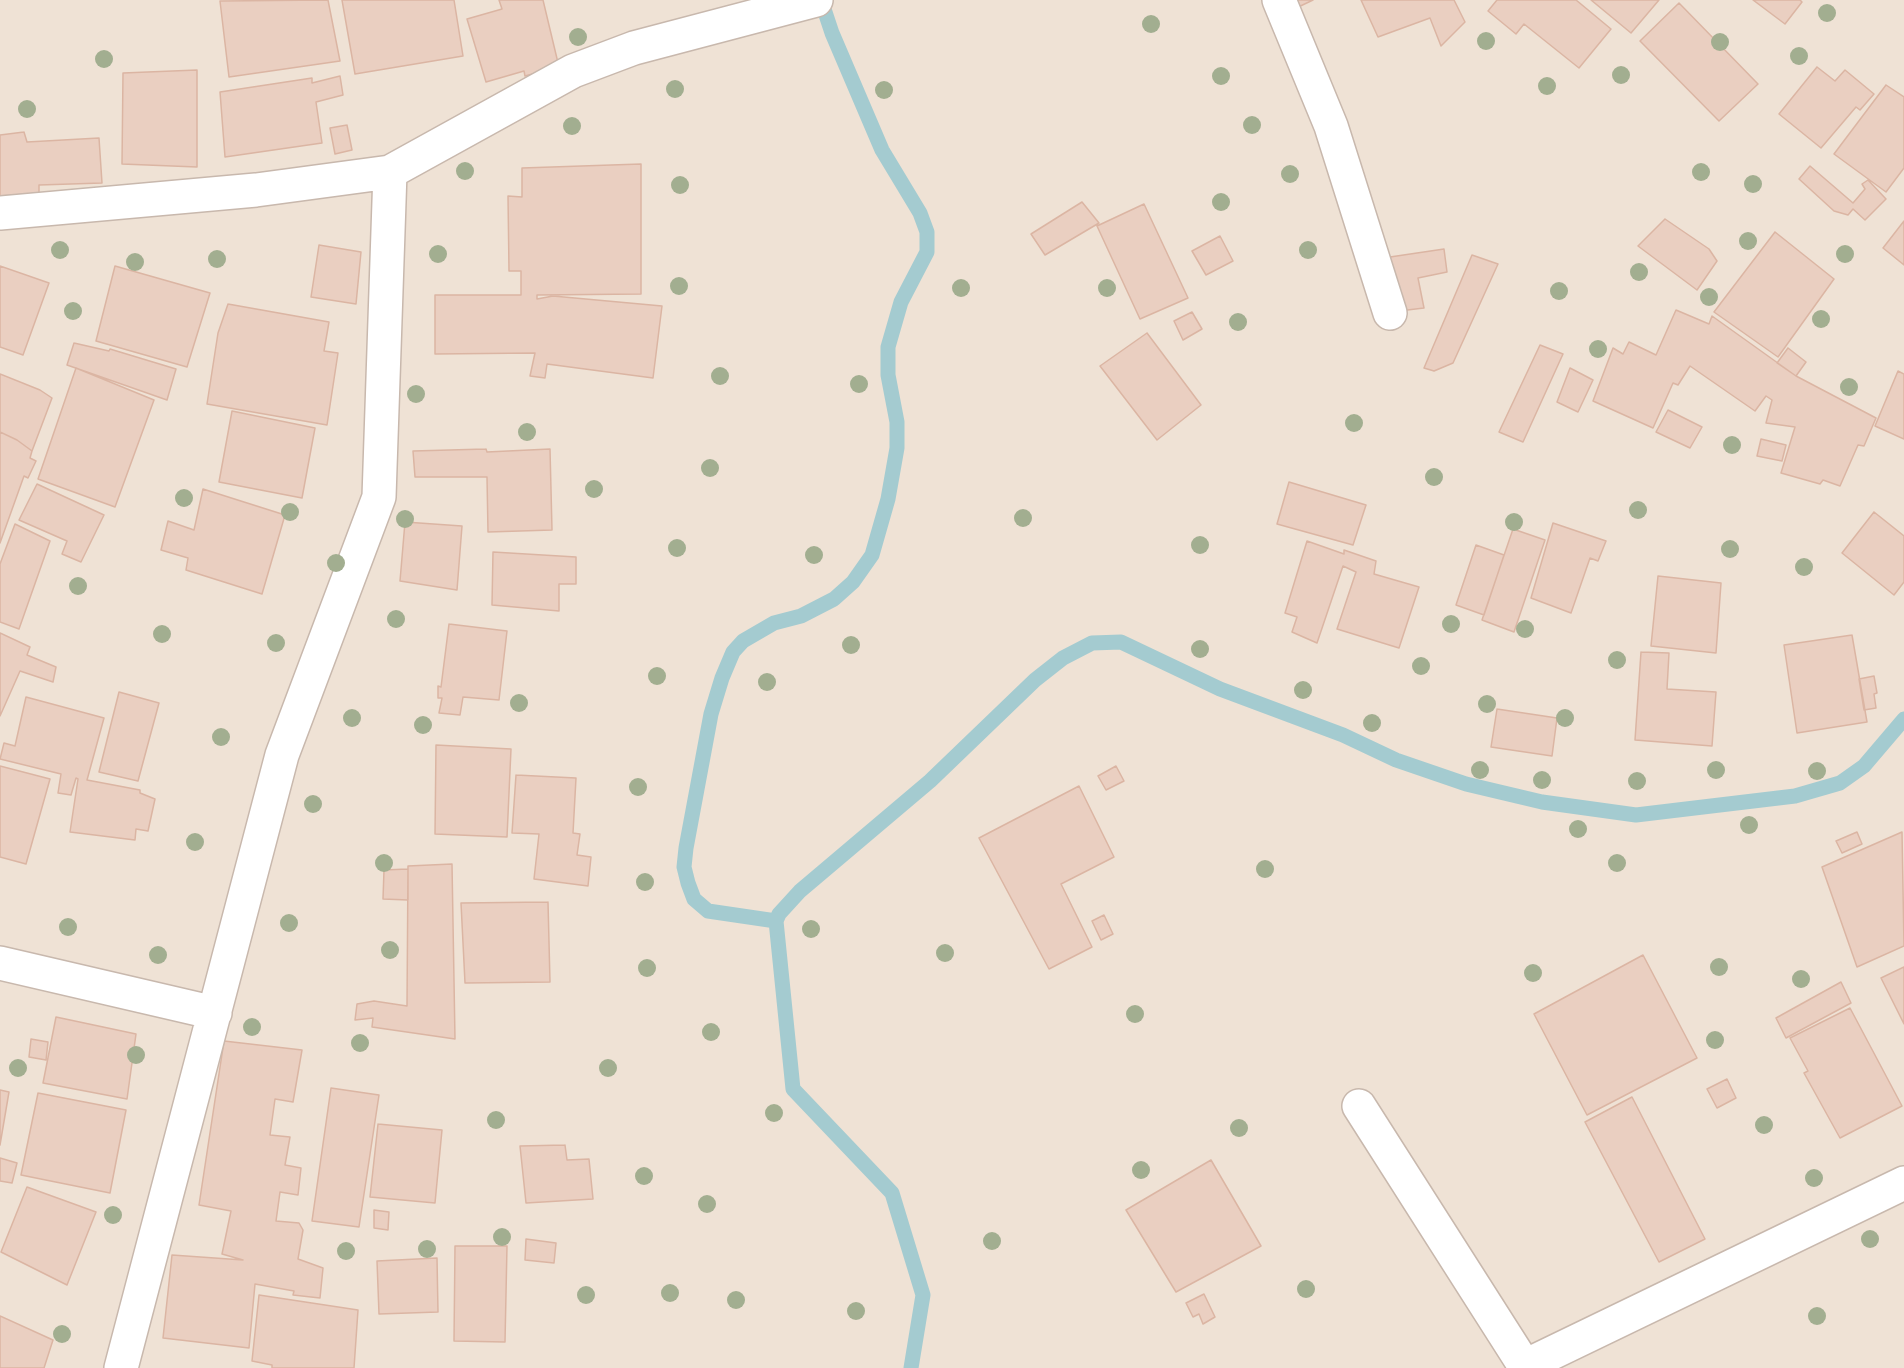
<!DOCTYPE html>
<html>
<head>
<meta charset="utf-8">
<style>
	body { margin:0 }
	canvas { display:block; background:#f9f0e5 }
</style>
</head>
<body>
<canvas width="1904" height="1368"></canvas>
<script>
const ctx = document.querySelector('canvas').getContext('2d');
ctx.lineJoin = 'round';
function fillPath(path, color) {
  ctx.fillStyle = color;
  ctx.fill(path, 'evenodd');
}
function shape(rows) {
  const path = new Path2D();
  for (const r of rows) {
    path.moveTo(r[0], r[1]);
    for (let i = 2; i < r.length; i += 2) path.lineTo(r[i], r[i + 1]);
  }
  return path;
}
function stroke(path, color, width, dash) {
  ctx.strokeStyle = color;
  ctx.lineWidth = width;
  ctx.lineCap = dash ? 'butt' : 'round';
  ctx.setLineDash(dash || []);
  ctx.stroke(path);
}
fillPath(shape([
	[0,0,1904,0,1904,1368,0,1368]
]), '#efe2d5');
stroke(shape([
	[776,921,708,911,694,899,688,883,684,867,686,848,711,714,722,678,733,652,743,641,774,623,801,616,834,599,853,582,872,555,888,499,897,448,897,422,888,375,888,347,901,302,927,252,927,232,920,213,882,150,832,33,821,0],
	[911,1368,923,1295,892,1193,793,1089,776,921,779,914,800,891,930,781,1035,680,1063,658,1092,643,1121,642,1220,689,1343,735,1396,760,1466,784,1542,802,1636,815,1795,796,1840,783,1864,766,1904,719]
]), '#a4cbd0', 15);
const building = shape([
	[328,0,340,61,229,77,220,1,328,0],
	[342,0,454,0,463,56,355,74,342,0],
	[499,0,543,0,559,67,525,76,524,71,486,82,467,19,502,9,499,0],
	[1288,0,1313,0,1292,10,1288,0],
	[1361,0,1454,0,1465,22,1441,46,1430,18,1378,37,1361,0],
	[1497,0,1576,0,1611,29,1579,68,1524,24,1516,34,1488,11,1497,0],
	[1591,0,1659,0,1631,33,1591,0],
	[1753,0,1800,0,1802,2,1785,24,1753,0],
	[1679,3,1758,84,1719,121,1640,41,1679,3],
	[1817,67,1835,81,1845,70,1874,94,1860,110,1856,107,1821,148,1779,114,1817,67],
	[197,70,197,167,122,164,123,73,197,70],
	[340,76,343,95,316,102,322,143,225,157,220,92,312,78,312,83,340,76],
	[1886,85,1904,97,1904,168,1886,192,1834,154,1886,85],
	[347,125,352,150,335,154,330,128,347,125],
	[24,132,27,142,99,138,102,183,39,185,39,193,0,196,0,135,24,132],
	[641,164,641,294,537,295,537,299,553,296,662,306,653,378,547,364,545,378,530,376,535,353,435,354,435,295,521,295,521,271,509,271,508,196,522,197,522,168,641,164],
	[1810,166,1853,203,1865,189,1862,184,1868,180,1886,199,1865,220,1853,209,1848,215,1834,211,1799,179,1810,166],
	[1082,202,1099,223,1045,255,1031,234,1082,202],
	[1144,204,1188,298,1140,319,1097,226,1144,204],
	[1665,219,1709,249,1717,261,1697,290,1638,246,1665,219],
	[1904,221,1904,265,1883,248,1904,221],
	[1775,232,1834,279,1778,357,1714,312,1775,232],
	[1220,236,1233,261,1206,275,1192,251,1220,236],
	[319,245,361,252,356,304,311,297,319,245],
	[1444,249,1447,272,1418,278,1424,308,1399,311,1390,257,1444,249],
	[1472,255,1498,264,1453,363,1434,371,1424,368,1472,255],
	[0,266,49,283,23,355,0,347,0,266],
	[115,266,210,293,187,367,96,341,115,266],
	[228,304,329,322,324,351,338,353,327,425,207,404,218,333,228,304],
	[1676,310,1709,324,1712,316,1796,376,1876,418,1864,446,1858,445,1840,486,1823,480,1820,484,1781,473,1795,427,1766,423,1772,400,1766,396,1755,411,1690,366,1678,385,1673,383,1653,428,1593,401,1613,348,1623,354,1629,342,1656,355,1676,310],
	[1192,312,1202,329,1183,340,1174,321,1192,312],
	[1147,333,1201,405,1157,440,1100,366,1147,333],
	[74,343,109,351,110,349,176,369,167,400,67,365,74,343],
	[1540,345,1563,354,1523,442,1499,432,1540,345],
	[1788,348,1806,362,1796,376,1777,363,1788,348],
	[76,368,154,400,115,507,38,479,76,368],
	[1570,368,1593,380,1578,412,1557,402,1570,368],
	[1898,371,1904,374,1904,439,1875,426,1898,371],
	[0,374,40,390,52,398,32,451,17,440,0,432,0,374],
	[1668,410,1702,427,1690,448,1656,432,1668,410],
	[232,411,315,428,302,498,219,482,232,411],
	[0,432,17,440,32,451,30,458,36,461,28,478,24,476,0,543,0,432],
	[1761,439,1786,445,1782,461,1757,456,1761,439],
	[486,449,487,452,550,449,552,530,488,532,487,477,415,477,413,451,486,449],
	[1289,482,1366,505,1353,545,1277,524,1289,482],
	[37,484,104,515,81,562,62,554,67,541,19,520,37,484],
	[203,489,285,515,262,594,186,570,188,558,161,550,168,521,194,530,203,489],
	[1874,512,1904,536,1904,582,1894,595,1842,553,1874,512],
	[405,522,462,526,457,590,400,581,405,522],
	[1553,523,1606,541,1598,561,1590,558,1571,613,1531,598,1553,523],
	[15,524,50,541,19,629,0,622,0,564,15,524],
	[1513,529,1545,540,1514,632,1482,620,1513,529],
	[1307,541,1344,554,1344,550,1376,561,1374,574,1419,587,1399,648,1337,629,1356,572,1343,566,1317,643,1292,632,1297,617,1285,613,1307,541],
	[1476,545,1504,555,1484,615,1456,605,1476,545],
	[493,552,576,557,576,584,559,584,559,611,492,605,493,552],
	[1658,576,1721,583,1716,653,1651,646,1658,576],
	[449,624,507,631,499,700,463,697,460,715,439,713,442,698,438,698,438,686,441,687,449,624],
	[0,633,30,647,27,655,56,667,53,682,20,671,0,716,0,633],
	[1852,635,1867,722,1797,733,1784,645,1852,635],
	[1641,652,1669,653,1667,689,1716,692,1712,746,1635,740,1641,652],
	[1874,676,1877,693,1874,694,1876,708,1864,710,1859,679,1874,676],
	[119,692,159,703,138,781,99,772,119,692],
	[26,697,104,718,87,780,140,790,140,793,155,799,148,831,136,829,135,840,70,832,78,779,76,778,71,795,58,793,61,774,0,759,4,743,15,746,26,697],
	[1497,709,1557,718,1552,756,1491,747,1497,709],
	[436,745,511,749,507,837,435,834,436,745],
	[0,766,50,779,26,864,0,857,0,766],
	[1116,766,1124,781,1106,790,1098,776,1116,766],
	[516,775,576,778,573,833,580,834,577,855,591,857,588,886,534,879,539,834,512,833,516,775],
	[1079,786,1114,857,1061,884,1092,947,1049,969,979,838,1079,786],
	[1857,832,1862,844,1842,853,1836,841,1857,832],
	[1902,832,1904,946,1857,967,1822,867,1902,832],
	[452,864,455,1039,372,1027,373,1018,355,1020,357,1004,374,1001,407,1006,408,866,452,864],
	[408,869,408,900,383,899,384,870,408,869],
	[548,902,550,982,465,983,461,903,548,902],
	[1104,915,1113,934,1101,940,1092,921,1104,915],
	[1643,955,1697,1058,1587,1115,1534,1014,1643,955],
	[1904,967,1904,1024,1881,978,1904,967],
	[1841,982,1851,1003,1786,1038,1776,1018,1841,982],
	[1850,1008,1902,1106,1840,1138,1804,1073,1808,1071,1790,1038,1850,1008],
	[56,1017,136,1034,127,1099,43,1083,56,1017],
	[31,1039,48,1042,46,1060,29,1057,31,1039],
	[224,1041,302,1050,293,1102,275,1099,270,1135,290,1137,285,1165,301,1168,298,1195,280,1192,276,1221,299,1223,303,1230,298,1259,323,1268,320,1298,293,1295,294,1291,255,1284,249,1348,163,1338,172,1255,243,1260,222,1254,231,1211,199,1205,224,1041],
	[1727,1079,1736,1098,1717,1108,1707,1089,1727,1079],
	[331,1088,379,1095,359,1227,312,1221,331,1088],
	[0,1090,9,1092,0,1145,0,1090],
	[38,1093,126,1110,110,1193,21,1175,38,1093],
	[1632,1097,1705,1239,1659,1262,1585,1122,1632,1097],
	[378,1124,442,1130,435,1203,370,1197,378,1124],
	[565,1145,567,1160,589,1159,593,1199,526,1203,520,1146,565,1145],
	[0,1158,17,1163,12,1183,0,1181,0,1158],
	[1211,1160,1261,1246,1176,1292,1126,1210,1211,1160],
	[27,1187,96,1212,67,1285,1,1252,27,1187],
	[374,1210,389,1212,388,1230,374,1228,374,1210],
	[526,1239,556,1243,554,1263,525,1260,526,1239],
	[455,1246,507,1246,505,1342,454,1341,455,1246],
	[437,1258,438,1312,379,1314,377,1261,437,1258],
	[1204,1294,1215,1317,1203,1324,1199,1314,1193,1317,1186,1303,1204,1294],
	[259,1295,358,1310,354,1368,272,1368,272,1365,252,1361,259,1295],
	[0,1316,53,1340,44,1368,0,1368,0,1316]
]);
fillPath(building, '#eacfc1');
stroke(building, '#dbb5a3', 1.5);
const street = shape([
	[1279,0,1331,126,1390,313],
	[0,213,256,190,390,172,573,71,634,48,816,0],
	[0,963,215,1013],
	[1359,1106,1526,1368],
	[1525,1366,1904,1183],
	[121,1368,282,755,379,497,390,172]
]);
stroke(street, '#c8b8ad', 36);
stroke(street, '#fff', 33);
ctx.fillStyle = '#a2ae90';
for (const [x, y] of [
	[1827,13],
	[1151,24],
	[578,37],
	[1486,41],
	[1720,42],
	[1799,56],
	[104,59],
	[1621,75],
	[1221,76],
	[1547,86],
	[675,89],
	[884,90],
	[27,109],
	[1252,125],
	[572,126],
	[465,171],
	[1701,172],
	[1290,174],
	[1753,184],
	[680,185],
	[1221,202],
	[1748,241],
	[60,250],
	[1308,250],
	[438,254],
	[1845,254],
	[217,259],
	[135,262],
	[1639,272],
	[679,286],
	[961,288],
	[1107,288],
	[1559,291],
	[1709,297],
	[73,311],
	[1821,319],
	[1238,322],
	[1598,349],
	[720,376],
	[859,384],
	[1849,387],
	[416,394],
	[1354,423],
	[527,432],
	[1732,445],
	[710,468],
	[1434,477],
	[594,489],
	[184,498],
	[1638,510],
	[290,512],
	[1023,518],
	[405,519],
	[1514,522],
	[1200,545],
	[677,548],
	[1730,549],
	[814,555],
	[336,563],
	[1804,567],
	[78,586],
	[396,619],
	[1451,624],
	[1525,629],
	[162,634],
	[276,643],
	[851,645],
	[1200,649],
	[1617,660],
	[1421,666],
	[657,676],
	[767,682],
	[1303,690],
	[519,703],
	[1487,704],
	[352,718],
	[1565,718],
	[1372,723],
	[423,725],
	[221,737],
	[1480,770],
	[1716,770],
	[1817,771],
	[1542,780],
	[1637,781],
	[638,787],
	[313,804],
	[1749,825],
	[1578,829],
	[195,842],
	[384,863],
	[1617,863],
	[1265,869],
	[645,882],
	[289,923],
	[68,927],
	[811,929],
	[390,950],
	[945,953],
	[158,955],
	[1719,967],
	[647,968],
	[1533,973],
	[1801,979],
	[1135,1014],
	[252,1027],
	[711,1032],
	[1715,1040],
	[360,1043],
	[136,1055],
	[18,1068],
	[608,1068],
	[774,1113],
	[496,1120],
	[1764,1125],
	[1239,1128],
	[1141,1170],
	[644,1176],
	[1814,1178],
	[707,1204],
	[113,1215],
	[502,1237],
	[1870,1239],
	[992,1241],
	[427,1249],
	[346,1251],
	[1306,1289],
	[670,1293],
	[586,1295],
	[736,1300],
	[856,1311],
	[1817,1316],
	[62,1334]
]) {
  ctx.beginPath();
  ctx.arc(x, y, 9, 0, 2 * Math.PI);
  ctx.fill();
}
</script>
</body>
</html>
